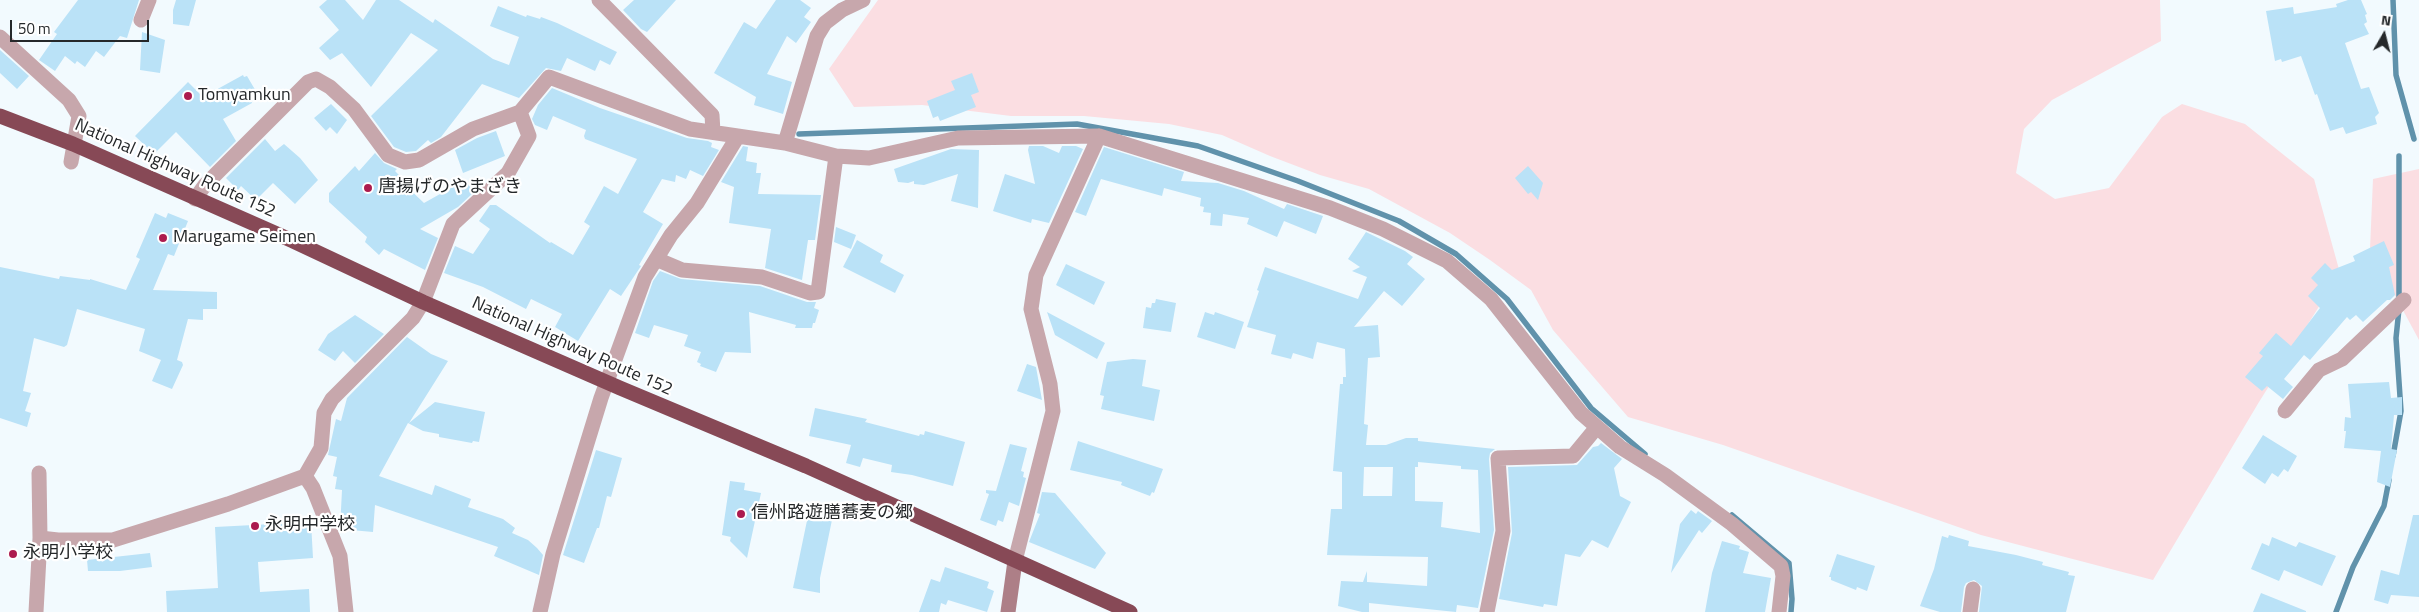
<!DOCTYPE html>
<html>
<head>
<meta charset="utf-8">
<style>
	body { margin:0 }
	#map { position:relative; width:2419px; height:612px; overflow:hidden; background:#f2fafe; font-family:"Titillium Web",sans-serif }
	canvas { display:block }
	.north { position:absolute; left:2359px; top:10px; width:50px; height:50px; -webkit-text-stroke:4px #fff; paint-order:stroke; rotate:8deg; font-size:14px; font-weight:700; line-height:20px; text-align:center; color:#25282a }
	.north::after { content:''; display:block; margin:auto; width:18px; height:22px; background:#25282a; clip-path:polygon(50% 0,100% 100%,50% 72%,0 100%) }
	.scale { position:absolute; left:10px; top:20px; width:139px; height:22px; box-sizing:border-box; border:2px solid #25282a; border-top:0; padding-left:6px; font-size:15px; line-height:18px; white-space:nowrap; color:#25282a; -webkit-text-stroke:4px #fff; paint-order:stroke }
</style>
</head>
<body>
<div id="map">
<canvas width="2419" height="612"></canvas>
<div class="north">N</div>
<div class="scale">50 m</div>
</div>
<script>
const ctx = document.querySelector('canvas').getContext('2d');
ctx.lineJoin = 'round';
function fillPath(path, color) {
  ctx.fillStyle = color;
  ctx.fill(path, 'evenodd');
}
function shape(rows) {
  const path = new Path2D();
  for (const r of rows) {
    path.moveTo(r[0], r[1]);
    for (let i = 2; i < r.length; i += 2) path.lineTo(r[i], r[i + 1]);
  }
  return path;
}
function stroke(path, color, width, dash) {
  ctx.strokeStyle = color;
  ctx.lineWidth = width;
  ctx.lineCap = dash ? 'butt' : 'round';
  ctx.setLineDash(dash || []);
  ctx.stroke(path);
}
function drawText(font, color, halo, rows, align = 'center') {
  ctx.font = font + ' "Titillium Web","Noto Sans JP",sans-serif';
  ctx.lineWidth = 4.5;
  ctx.setLineDash([]);
  ctx.textBaseline = 'middle';
  ctx.strokeStyle = halo;
  ctx.fillStyle = color;
  for (const [text, x, y, turn = 0] of rows) {
    ctx.save();
    ctx.translate(x, y);
    ctx.rotate((+turn || 0) * Math.PI / 180);
    ctx.textAlign = isNaN(turn) ? turn : align;
    if (halo) ctx.strokeText(text, 0, 0);
    ctx.fillText(text, 0, 0);
    ctx.restore();
  }
}
fillPath(shape([
	[878,0,2160,0,2161,41,2052,100,2024,129,2016,173,2055,199,2109,188,2162,117,2182,104,2245,124,2314,179,2340,273,2259,402,2153,580,1981,535,1723,445,1628,417,1553,330,1531,290,1490,260,1450,233,1369,189,1320,175,1270,156,1222,135,1169,124,1084,116,1011,116,922,105,854,107,829,69],
	[2419,169,2419,340,2370,249,2373,179]
]), '#fbdee2');
stroke(shape([
	[2393,0,2396,75,2414,139],
	[799,134,1077,124,1198,146,1298,181,1399,221,1456,254,1507,299,1591,408,1645,454],
	[2399,156,2399,300],
	[2393,456,2401,411,2396,338,2399,309],
	[1732,515,1789,563,1792,599,1791,612],
	[2336,612,2353,567,2384,506,2389,480]
]), '#6092ab', 5.5);
fillPath(shape([
	[78,0,139,0,127,38,120,36,104,57,96,51,85,67,77,61,75,64,65,56,55,71,39,60,57,34,54,32],
	[176,0,196,0,189,26,173,24,173,10],
	[327,0,345,0,363,20,376,0,399,0,433,23,435,19,493,59,509,65,519,37,490,26,498,6,526,17,527,15,540,19,541,17,557,23,617,52,610,65,600,60,595,71,567,58,561,71,546,68,519,98,482,84,441,137,431,143,428,140,416,151,406,152,394,147,371,116,438,50,411,33,371,87,342,53,330,60,319,48,339,30,319,7],
	[634,0,676,0,647,32,641,29,623,10],
	[776,0,800,0,811,8,804,17,811,22,796,43,787,36,767,74,792,82,783,114,754,105,756,97,714,73,744,22,756,29],
	[2348,0,2361,0,2367,14,2365,15,2367,22,2364,24,2369,34,2345,43,2361,89,2369,87,2379,113,2375,117,2377,124,2346,134,2343,127,2330,131,2317,94,2315,95,2301,56,2282,62,2281,59,2275,61,2266,11,2293,7,2294,14,2337,7,2336,4],
	[142,32,165,40,160,73,140,70],
	[0,50,29,76,17,89,0,73],
	[972,73,979,92,971,95,976,107,940,121,938,116,933,118,927,101,955,90,951,81],
	[243,75,244,77,247,76,257,93,249,97,252,103,223,119,236,141,210,167,176,132,154,154,135,136,188,82,203,97],
	[552,88,600,108,687,138,708,141,712,143,711,147,719,150,703,176,690,170,686,179,676,175,675,182,662,179,643,212,663,224,639,265,641,266,621,296,610,289,578,341,555,327,562,314,531,299,526,309,483,287,444,273,455,246,473,254,490,229,479,221,490,205,496,205,550,243,551,242,573,255,590,226,584,222,604,186,618,194,637,159,585,139,584,136,586,130,553,116,547,130,535,125,532,119,538,105],
	[331,104,347,120,337,134,330,127,326,131,314,118],
	[496,131,505,156,463,173,455,150,477,138],
	[265,139,275,151,284,144,300,158,318,180,295,204,273,183,256,200,241,186,238,190,226,178],
	[743,146,748,147,746,161,757,163,756,173,761,173,758,194,821,195,815,240,808,240,802,280,808,282,765,268,771,229,729,223,734,187,721,182],
	[1029,146,1043,146,1059,153,1062,146,1076,146,1083,149,1049,223,1032,219,1031,223,993,211,1005,174,1035,184,1028,150],
	[1104,147,1184,172,1181,181,1218,183,1244,191,1284,209,1287,204,1323,216,1316,234,1284,221,1277,237,1247,224,1249,218,1223,214,1222,226,1210,225,1211,213,1203,212,1204,207,1200,206,1201,198,1164,188,1162,196,1101,179,1086,216,1075,212],
	[951,149,979,150,978,208,951,201,958,174,924,185,914,184,914,181,908,183,898,182,894,169],
	[375,153,384,163,397,169,395,171,406,182,404,184,424,203,465,180,474,192,458,207,420,229,438,238,425,270,384,249,379,255,365,242,367,237,329,202,329,193,355,166,359,171],
	[1528,166,1543,183,1538,200,1531,192,1528,194,1515,178],
	[155,213,166,218,168,213,188,221,174,256,168,254,153,290,217,292,217,309,203,309,203,320,188,319,177,360,182,362,183,365,172,389,152,381,161,360,139,351,145,329,77,309,67,345,64,347,34,338,23,391,31,393,25,411,31,413,27,427,0,418,0,267,59,279,60,276,90,280,90,279,126,290,140,259,136,257],
	[836,227,856,235,851,249,834,242],
	[1366,232,1405,251,1413,257,1407,264,1425,279,1402,306,1384,291,1354,327,1378,325,1380,357,1368,358,1364,424,1368,425,1366,445,1386,445,1406,438,1418,438,1418,441,1495,449,1490,453,1489,459,1494,530,1478,608,1457,605,1456,612,1369,603,1369,612,1362,612,1338,606,1341,581,1363,582,1367,571,1367,582,1427,586,1428,557,1327,555,1331,509,1342,509,1342,472,1333,471,1340,384,1343,384,1343,377,1346,377,1345,349,1317,342,1313,359,1293,353,1291,359,1271,354,1276,335,1247,327,1259,291,1257,290,1265,267,1358,299,1367,277,1352,271,1360,267,1348,259],
	[1418,462,1461,466,1461,469,1478,470,1480,533,1441,527,1443,502,1415,501,1415,467,1418,467],
	[1364,467,1393,467,1392,496,1363,496],
	[857,240,883,255,880,262,904,275,895,293,843,267],
	[2384,241,2394,265,2389,267,2395,295,2390,300,2387,300,2363,322,2356,315,2350,320,2347,317,2310,360,2304,355,2284,379,2293,387,2283,399,2267,386,2262,391,2245,377,2263,356,2259,353,2276,333,2291,346,2320,308,2308,296,2318,285,2311,278,2325,263,2332,270,2355,261,2353,256],
	[1066,264,1105,282,1094,305,1056,285],
	[660,271,681,279,760,286,807,302,816,302,814,308,819,310,815,323,813,323,812,328,795,328,796,325,749,312,751,353,725,352,716,372,700,366,701,364,697,362,701,352,684,346,688,335,654,325,649,338,635,333,653,281],
	[1156,299,1176,303,1171,332,1143,328,1146,307,1151,308,1152,303,1155,303],
	[1047,312,1105,343,1097,359,1055,335],
	[1205,312,1214,315,1215,312,1244,322,1235,349,1197,337],
	[355,315,384,334,355,363,343,351,335,361,318,350,328,334],
	[407,337,431,354,448,361,409,423,435,402,485,412,479,442,473,441,472,443,439,437,439,434,423,431,408,423,379,476,432,495,435,485,471,499,468,507,503,519,515,528,512,533,528,540,537,548,543,555,539,575,494,556,498,547,375,505,373,532,340,529,342,490,335,489,337,477,333,476,337,457,328,455,336,419,341,421,347,398],
	[1133,359,1146,360,1142,386,1160,390,1154,421,1101,409,1104,396,1100,395,1107,362],
	[1027,364,1036,367,1042,400,1017,391],
	[2389,382,2391,398,2402,397,2402,415,2394,415,2391,449,2397,450,2390,487,2377,482,2381,451,2344,448,2346,431,2344,431,2345,417,2351,418,2348,384],
	[815,408,867,419,865,422,919,436,920,434,924,435,925,431,965,442,953,486,912,475,891,472,892,465,863,458,860,467,846,463,851,445,809,436],
	[2263,435,2297,456,2288,472,2284,469,2278,477,2272,473,2265,484,2242,468],
	[1078,441,1163,469,1154,493,1152,492,1150,496,1121,485,1122,482,1070,470],
	[1601,443,1622,459,1614,468,1620,496,1631,502,1608,548,1592,540,1580,557,1565,554,1557,606,1544,604,1543,607,1499,599,1512,533,1508,467,1577,465,1593,447,1598,446],
	[1010,444,1027,448,1021,471,1024,472,1023,477,1026,478,1019,506,1009,502,1003,522,998,520,996,526,980,520,989,494,986,493,986,490,996,491],
	[596,450,622,458,611,497,607,496,599,528,597,528,584,563,563,555],
	[730,481,745,483,744,490,761,493,747,558,730,541,731,537,722,535],
	[1042,492,1055,493,1106,553,1095,569,1029,542,1040,514,1037,513],
	[1691,510,1696,514,1698,511,1712,521,1702,533,1699,530,1671,573,1680,524],
	[809,511,833,515,820,578,820,593,793,588],
	[2413,515,2419,515,2419,597,2391,595,2388,604,2374,600,2381,570,2399,575],
	[311,522,313,558,258,562,260,592,309,589,310,612,167,612,166,591,218,588,215,527],
	[1949,535,1969,541,1968,546,2016,555,2043,562,2042,565,2069,572,2068,575,2075,576,2066,612,1979,612,1982,586,1974,580,1966,583,1964,587,1961,612,1940,612,1920,606,1934,569,1942,536,1948,538],
	[2272,537,2296,547,2299,542,2336,556,2322,586,2284,570,2279,581,2251,569,2262,543,2269,546],
	[1722,541,1740,546,1739,549,1749,552,1743,573,1771,578,1765,612,1705,612,1712,573],
	[150,553,152,567,120,571,88,571,87,560],
	[1837,554,1875,566,1867,591,1857,587,1856,590,1831,580,1831,577,1829,577],
	[945,567,989,582,987,588,994,591,987,612,948,600,946,605,941,603,939,612,919,612,931,579,940,582],
	[2261,593,2306,611,2306,612,2253,612]
]), '#bae2f7');
stroke(shape([
	[599,0,712,115,713,132],
	[141,20,149,0],
	[0,37,69,100,79,116,71,162],
	[785,143,817,36,825,23,842,10,863,0],
	[195,199,205,185,308,82,316,79,330,87,354,109,388,155,405,162,419,160,473,129,520,112,549,77,690,129,785,143,836,156,869,158,958,138,1099,136,1330,208,1383,229,1447,261,1491,299,1581,413,1620,447,1665,475,1732,524,1781,566,1783,576,1779,612],
	[656,259,682,270,762,277,810,293,818,292,836,156],
	[2285,411,2319,370,2342,359,2404,300],
	[305,476,313,488,340,556,346,612],
	[40,538,58,540,113,540,228,504,305,476,321,448,324,413,332,399,413,318,423,302,453,224,508,173,529,136,520,112],
	[1015,561,1053,411,1050,384,1031,309,1036,275,1099,136],
	[36,612,40,538,39,473],
	[540,612,553,554,601,398,645,277,671,235,697,203,738,136],
	[1487,612,1503,531,1498,458,1573,456,1597,427],
	[1970,612,1973,589]
]), '#c7a7ac', 15);
stroke(shape([
	[1008,612,1015,561]
]), '#ad7f87', 15);
stroke(shape([
	[0,116,73,144,293,241,423,302,620,388,806,466,1130,612]
]), '#874956', 15);
for (const [x, y, r, color] of [
	[188,96,5,"#ac1b4e"],
	[368,188,5,"#ac1b4e"],
	[163,238,5,"#ac1b4e"],
	[741,514,5,"#ac1b4e"],
	[255,526,5,"#ac1b4e"],
	[13,554,5,"#ac1b4e"]
]) {
  const dot = new Path2D();
  dot.arc(x, y, r, 0, 2 * Math.PI);
  ctx.fillStyle = color;
  ctx.fill(dot);
  stroke(dot, '#fff', 2);
}
drawText('18px', '#25282a', '#fff', [
	["Tomyamkun",198,96],
	["唐揚げのやまざき",378,188],
	["Marugame Seimen",173,238],
	["信州路遊膳蕎麦の郷",751,514],
	["永明中学校",265,526],
	["永明小学校",23,554]
], 'left');
drawText('18px', '#25282a', '#fff', [
	["National Highway Route 152",175,169,24],
	["National Highway Route 152",572,347,24]
]);
</script>
</body>
</html>
